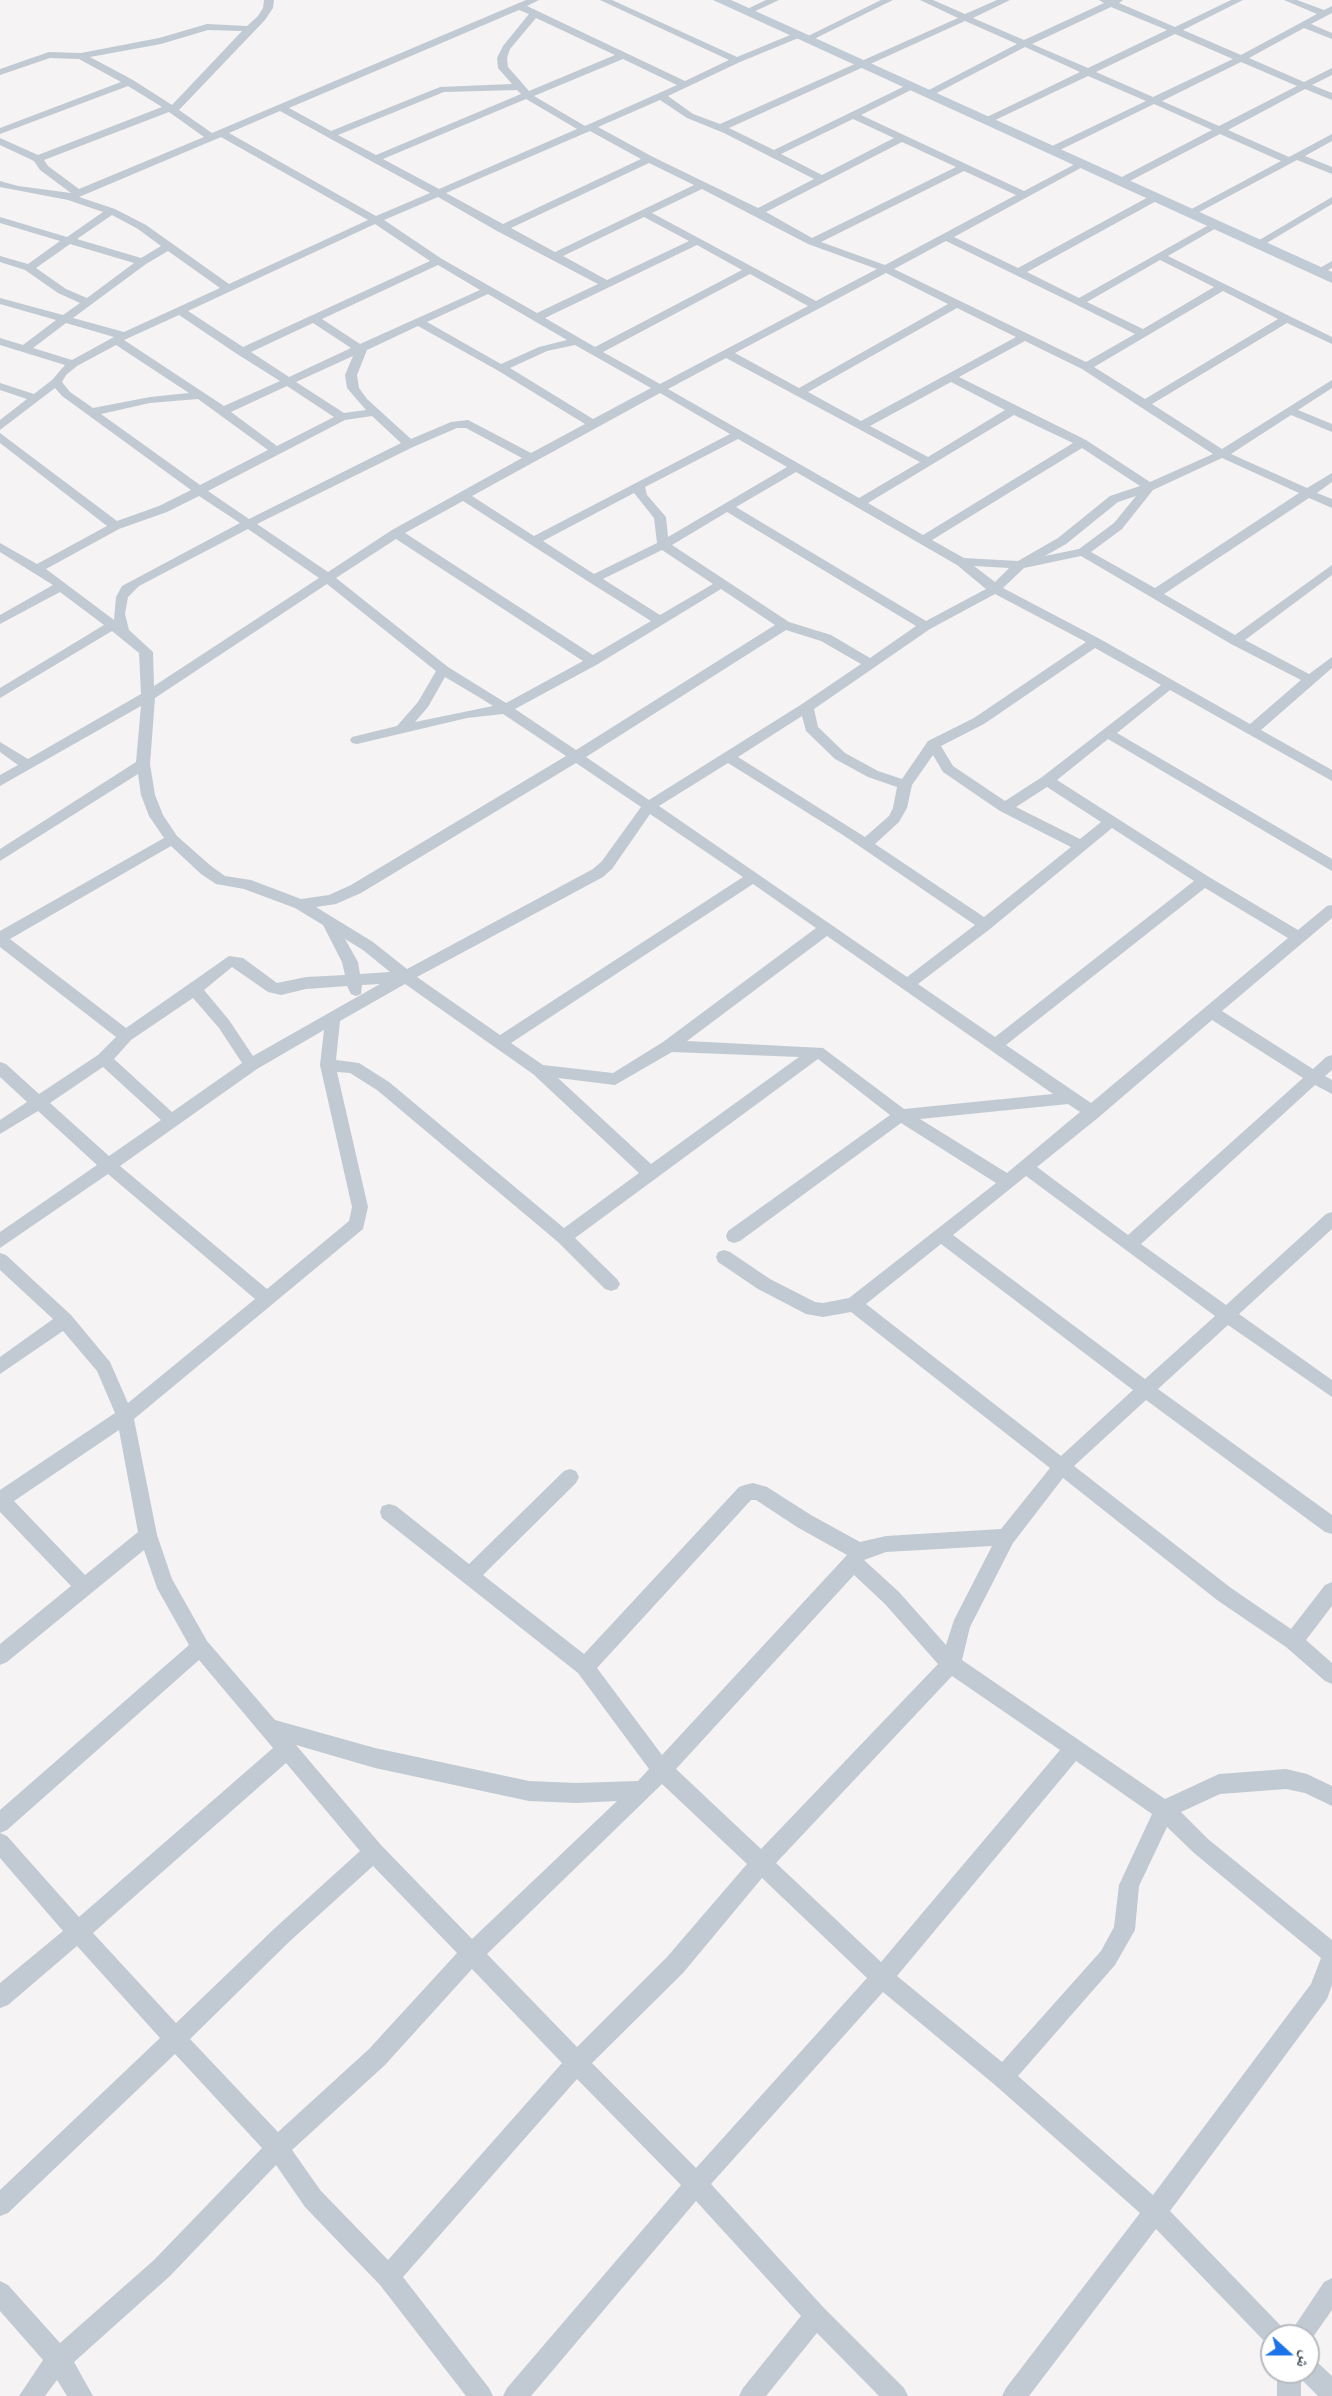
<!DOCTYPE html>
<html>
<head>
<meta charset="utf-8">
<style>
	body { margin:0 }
	#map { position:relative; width:1332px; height:2396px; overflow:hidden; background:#f5f3f3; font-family:"Titillium Web","Noto Naskh Arabic",sans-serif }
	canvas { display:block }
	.north { position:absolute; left:1260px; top:2324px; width:60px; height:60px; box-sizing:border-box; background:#fff; border:2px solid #b7bbc0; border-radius:50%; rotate:111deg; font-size:16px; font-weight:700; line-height:24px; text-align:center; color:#4a5661 }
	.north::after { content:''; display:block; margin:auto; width:21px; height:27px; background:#1a73e8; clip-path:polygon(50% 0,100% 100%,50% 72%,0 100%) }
</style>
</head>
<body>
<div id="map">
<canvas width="1332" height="2396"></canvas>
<div class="north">ش</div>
</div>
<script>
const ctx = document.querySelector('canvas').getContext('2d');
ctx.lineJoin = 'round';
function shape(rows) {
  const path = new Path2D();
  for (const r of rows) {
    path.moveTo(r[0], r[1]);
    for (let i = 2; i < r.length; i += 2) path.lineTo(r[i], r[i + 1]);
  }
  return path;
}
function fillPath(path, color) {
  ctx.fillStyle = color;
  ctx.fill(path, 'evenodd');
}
fillPath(shape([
	[264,0,274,0,273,8,265,20,179,110,212,133,526,0,539,0,527,6,685,81,729,60,600,0,612,0,737,57,795,33,801,33,801,37,740,62,668,96,693,114,720,124,958,18,920,0,933,0,965,14,997,0,1010,0,973,18,1024,40,1104,3,1099,0,1123,0,1119,3,1175,27,1231,0,1243,0,1183,30,1241,55,1317,14,1284,0,1297,0,1324,10,1332,6,1332,13,1311,24,1332,33,1332,39,1304,28,1249,58,1304,82,1332,68,1332,75,1312,85,1332,93,1332,100,1305,89,1228,130,1289,157,1332,134,1332,141,1305,156,1332,167,1332,174,1297,160,1190,217,1186,216,1186,212,1281,161,1220,134,1126,183,1118,183,1118,179,1212,130,1154,104,1056,152,1048,152,1048,148,1146,101,1088,76,991,122,985,122,985,118,1080,72,1025,47,931,96,925,96,925,92,1017,44,965,21,729,128,774,150,909,84,915,84,915,88,861,115,1024,191,1079,162,1088,164,954,237,1018,268,1152,195,1160,195,1160,199,1027,272,1079,298,1214,222,1218,223,1218,227,1168,256,1332,337,1332,344,1287,323,1152,404,1222,449,1332,380,1332,388,1298,410,1332,424,1332,432,1291,415,1231,454,1307,488,1332,473,1332,482,1317,493,1332,499,1332,508,1309,498,1164,594,1235,635,1332,565,1332,575,1245,640,1309,674,1332,657,1332,668,1261,730,1332,770,1332,781,1170,690,1117,733,1332,859,1332,871,1108,739,1057,780,1209,877,1298,930,1327,906,1332,905,1332,918,1222,1011,1313,1069,1326,1057,1332,1055,1332,1070,1325,1076,1332,1080,1332,1094,1315,1085,1141,1244,1226,1305,1326,1214,1332,1212,1332,1229,1239,1314,1332,1380,1332,1397,1228,1325,1158,1389,1332,1515,1332,1534,1325,1532,1146,1400,1074,1466,1231,1588,1291,1629,1325,1585,1332,1582,1332,1606,1306,1640,1332,1663,1332,1684,1325,1681,1286,1647,1217,1600,1063,1478,1013,1543,970,1627,962,1660,1165,1799,1219,1774,1286,1769,1307,1774,1332,1786,1332,1806,1305,1793,1286,1789,1220,1794,1181,1812,1208,1839,1332,1940,1332,1985,1327,1999,1170,2211,1283,2328,1287,2336,1272,2336,1272,2347,1267,2344,1156,2229,1029,2396,1002,2396,1006,2388,1140,2213,995,2085,883,1992,711,2184,824,2308,904,2388,908,2396,879,2396,817,2333,766,2396,739,2396,743,2388,801,2316,696,2201,531,2396,503,2396,507,2388,681,2185,577,2079,403,2277,489,2388,493,2396,466,2396,380,2285,305,2207,276,2165,170,2276,74,2362,93,2396,67,2396,57,2380,45,2396,19,2396,43,2360,0,2311,0,2281,8,2285,60,2343,154,2260,262,2148,175,2054,8,2213,0,2216,0,2190,160,2038,77,1946,8,2005,0,2008,0,1983,63,1931,0,1858,0,1833,7,1836,79,1917,273,1748,199,1660,7,1830,0,1833,0,1810,189,1645,157,1588,144,1550,7,1662,0,1665,0,1644,71,1586,0,1512,0,1490,115,1413,97,1371,63,1331,0,1374,0,1357,53,1319,0,1270,0,1253,6,1255,71,1315,110,1362,128,1403,255,1299,108,1174,0,1248,0,1232,97,1165,38,1111,0,1134,0,1120,27,1102,0,1077,0,1062,6,1064,39,1094,98,1055,116,1037,0,947,0,931,164,838,149,816,141,795,138,774,0,861,0,849,136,762,141,706,0,786,0,775,18,765,0,752,0,742,28,759,141,694,139,653,112,631,0,698,0,688,104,625,60,592,0,624,0,615,53,585,0,552,0,543,37,564,107,526,0,443,0,433,117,521,159,506,191,490,62,396,55,388,0,430,0,420,27,399,0,390,0,383,34,394,52,380,65,365,0,345,0,338,23,345,56,320,0,304,0,298,63,315,80,303,58,293,25,270,0,262,0,256,28,264,60,241,0,223,0,217,67,237,103,212,68,200,0,187,0,181,18,186,71,193,40,170,34,161,0,145,0,138,38,155,162,107,128,86,0,134,0,128,121,82,79,59,50,58,0,75,0,69,49,52,81,53,159,38,207,24,247,26,258,16,263,8,264,0],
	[1111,7,1167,30,1088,68,1032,44,1111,7],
	[519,10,529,14,503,46,497,58,498,68,512,84,440,87,331,131,289,108,519,10],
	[536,18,615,55,529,91,508,67,507,58,510,49,536,18],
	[208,30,242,31,172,105,133,80,90,57,161,44,208,30],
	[1175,34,1233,59,1153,97,1096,72,1175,34],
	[623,59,677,85,585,126,534,96,623,59],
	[1241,62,1297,86,1219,126,1162,101,1241,62],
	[517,90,521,94,376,155,338,135,444,92,517,90],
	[526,99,577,129,439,189,383,159,526,99],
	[660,100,687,118,724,133,814,179,758,208,653,157,598,127,660,100],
	[280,111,371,161,430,193,376,216,229,133,280,111],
	[169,112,204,137,79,189,48,166,44,160,169,112],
	[853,119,894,138,822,175,781,154,853,119],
	[590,131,641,159,503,224,446,193,590,131],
	[221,137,368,220,229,284,146,225,115,209,79,197,221,137],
	[902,142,956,167,812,238,766,212,902,142],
	[649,163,694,185,555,252,511,228,649,163],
	[964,171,1016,195,885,265,821,242,964,171],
	[702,189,808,244,877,269,816,301,652,213,702,189],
	[438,197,497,231,598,284,537,313,442,259,384,220,438,197],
	[112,215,138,229,161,246,141,258,77,239,112,215],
	[644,217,689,241,607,280,563,256,644,217],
	[375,224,430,261,243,347,188,311,375,224],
	[946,241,1075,304,1135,334,1086,362,894,269,946,241],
	[70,244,134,263,87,298,66,289,36,268,70,244],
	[697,245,742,270,595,347,545,318,697,245],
	[168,251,220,288,124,332,73,318,146,264,168,251],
	[1160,260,1214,287,1143,329,1087,302,1160,260],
	[438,265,480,290,360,344,322,319,438,265],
	[886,273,948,304,799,388,735,353,886,273],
	[750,274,808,306,660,384,603,352,750,274],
	[1223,291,1278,319,1145,399,1094,367,1223,291],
	[488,294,567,340,539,347,501,364,427,322,488,294],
	[957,308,1016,337,861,421,808,392,957,308],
	[179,315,237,354,280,381,224,406,124,340,179,315],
	[66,323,114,337,72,360,33,348,66,323],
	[313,323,351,348,289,377,251,352,313,323],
	[418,326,497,370,585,424,531,453,468,420,451,422,411,439,367,399,359,388,357,375,367,350,418,326],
	[1025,341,1082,369,1213,454,1150,482,1086,440,959,377,1025,341],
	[116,345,189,393,150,397,93,408,70,392,62,382,66,375,77,366,116,345],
	[575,345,651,388,593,419,510,368,547,351,575,345],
	[353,356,345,375,347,388,366,410,344,413,296,382,353,356],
	[726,358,857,428,920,462,859,498,668,389,726,358],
	[951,382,1005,410,928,457,870,426,951,382],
	[287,386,334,417,277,446,231,412,287,386],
	[660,393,730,434,534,536,472,496,660,393],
	[198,399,268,450,200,485,101,414,150,403,198,399],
	[1014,415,1073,443,923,535,868,503,1014,415],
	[372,416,401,443,249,519,208,491,345,420,372,416],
	[457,428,466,428,522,458,392,530,328,572,257,524,413,447,457,428],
	[738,439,787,467,668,537,666,517,647,495,645,487,738,439],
	[1082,448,1140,486,1110,496,1058,538,1018,561,964,558,932,540,1082,448],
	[1222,458,1299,493,1155,588,1091,552,1122,529,1153,490,1222,458],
	[796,472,957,565,986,589,926,621,736,507,796,472],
	[634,493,654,518,657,543,594,574,543,541,634,493],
	[199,496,240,523,122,586,116,597,114,620,46,569,119,529,167,512,199,496],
	[1136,496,1114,523,1079,549,1045,556,1066,544,1118,502,1136,496],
	[463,501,589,582,651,621,593,655,405,533,463,501],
	[727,512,916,626,870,658,831,635,789,622,672,545,727,512],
	[248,529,319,578,154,686,153,652,129,630,125,614,128,597,139,586,248,529],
	[396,539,583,661,506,703,448,667,336,578,396,539],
	[662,550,713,584,660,615,603,579,662,550],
	[1081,556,1231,644,1301,680,1250,724,1100,639,1003,588,1024,568,1081,556],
	[974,566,1009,568,995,582,974,566],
	[327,584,436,671,418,702,397,726,352,737,350,740,352,743,357,744,467,718,503,714,566,756,351,885,329,895,301,899,251,880,225,876,211,866,177,836,163,815,155,795,150,764,155,698,327,584],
	[721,589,775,625,576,750,515,709,598,664,721,589],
	[995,594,1086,642,974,718,928,741,902,779,878,771,845,753,818,727,814,709,930,629,995,594],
	[786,630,821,641,861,664,802,704,649,800,586,757,786,630],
	[1095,648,1161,685,1042,777,1005,801,953,766,941,746,984,724,1095,648],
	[445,677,482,699,493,706,415,722,428,707,445,677],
	[802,716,806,731,835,759,868,777,897,787,893,808,889,816,865,837,738,757,802,716],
	[933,755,943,772,1000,811,1071,847,984,917,875,844,899,822,907,808,912,785,933,755],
	[576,763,641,807,602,861,593,869,407,969,373,942,316,907,336,904,361,893,576,763],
	[728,763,843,835,975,925,907,977,659,806,728,763],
	[1047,787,1101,822,1080,839,1016,807,1047,787],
	[650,814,743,877,500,1035,417,977,603,877,612,869,650,814],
	[1112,828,1194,881,995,1037,918,984,990,929,1112,828],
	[171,846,201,874,216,884,244,889,295,908,323,925,342,962,345,975,306,977,277,983,243,958,229,956,126,1028,10,939,171,846],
	[753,884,816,928,663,1042,613,1073,543,1065,511,1043,753,884],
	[1205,888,1288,938,1091,1103,1006,1045,1205,888],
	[827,936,989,1049,1053,1094,904,1109,823,1048,687,1041,827,936],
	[345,939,363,950,390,972,360,974,358,962,345,939],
	[232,967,268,992,281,995,306,989,347,986,351,994,356,996,361,994,362,985,380,984,253,1056,229,1020,204,990,232,967],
	[405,984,533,1074,639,1173,564,1228,389,1082,359,1063,336,1060,340,1021,405,984],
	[193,998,219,1028,242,1063,172,1112,114,1059,131,1040,193,998],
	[1212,1020,1303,1078,1128,1235,1037,1167,1099,1117,1212,1020],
	[324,1030,320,1065,352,1207,349,1221,267,1289,120,1166,257,1069,324,1030],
	[672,1052,799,1057,651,1164,558,1078,615,1085,672,1052],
	[818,1059,890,1115,728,1231,726,1236,728,1241,734,1243,740,1241,901,1123,996,1183,849,1298,823,1303,815,1302,770,1279,730,1252,724,1250,718,1252,716,1257,718,1262,758,1289,806,1314,823,1317,851,1312,1050,1468,1001,1529,886,1536,860,1542,811,1515,767,1487,753,1483,745,1485,739,1487,584,1654,483,1575,576,1483,579,1477,576,1471,570,1469,564,1471,469,1564,396,1506,389,1504,382,1506,380,1512,382,1518,578,1673,649,1769,638,1781,576,1783,529,1781,375,1748,275,1720,207,1641,172,1579,157,1535,134,1419,363,1229,368,1207,337,1072,350,1073,377,1090,558,1242,605,1289,611,1291,617,1289,620,1284,617,1279,575,1238,818,1059],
	[103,1067,161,1120,109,1156,50,1103,103,1067],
	[1068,1104,1080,1112,1007,1173,920,1119,1068,1104],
	[1026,1176,1215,1316,1145,1379,953,1235,1026,1176],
	[941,1244,1133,1390,1061,1456,866,1304,941,1244],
	[119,1430,138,1532,85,1575,14,1501,119,1430],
	[751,1500,756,1500,797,1527,847,1555,662,1755,597,1668,751,1500],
	[992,1546,954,1620,946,1645,899,1592,864,1560,886,1552,992,1546],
	[854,1575,885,1604,938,1664,761,1849,676,1769,854,1575],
	[952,1676,1060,1750,881,1962,776,1863,952,1676],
	[296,1745,375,1768,529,1801,576,1803,617,1801,472,1939,381,1845,296,1745],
	[1076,1761,1152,1814,1119,1885,1114,1927,1101,1951,1002,2062,897,1976,1076,1761],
	[286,1763,360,1851,275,1928,176,2023,93,1933,286,1763],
	[662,1784,747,1864,667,1957,577,2047,487,1954,662,1784],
	[1167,1827,1194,1853,1321,1958,1311,1984,1153,2195,1018,2076,1115,1965,1135,1930,1139,1886,1167,1827],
	[373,1866,457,1953,369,2049,278,2132,190,2039,289,1942,373,1866],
	[762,1878,867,1978,696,2168,592,2063,683,1973,762,1878],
	[472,1969,562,2063,388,2260,321,2191,292,2150,385,2065,472,1969],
	[766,0,779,0,749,14,741,12,766,0],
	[881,0,893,0,810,41,802,39,881,0],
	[1332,197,1332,204,1260,247,1256,248,1251,245,1332,197],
	[1332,261,1332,268,1318,275,1313,272,1332,261],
	[1332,2278,1332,2310,1308,2344,1308,2336,1288,2336,1324,2282,1332,2278],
	[1308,2357,1316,2361,1332,2376,1332,2396,1318,2396,1301,2379,1301,2396,1277,2396,1277,2372,1308,2372,1308,2357]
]), '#c1cad2');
fillPath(shape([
	[713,0,731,0,1332,272,1332,283,713,0]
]), '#c1cbd6');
</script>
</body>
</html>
